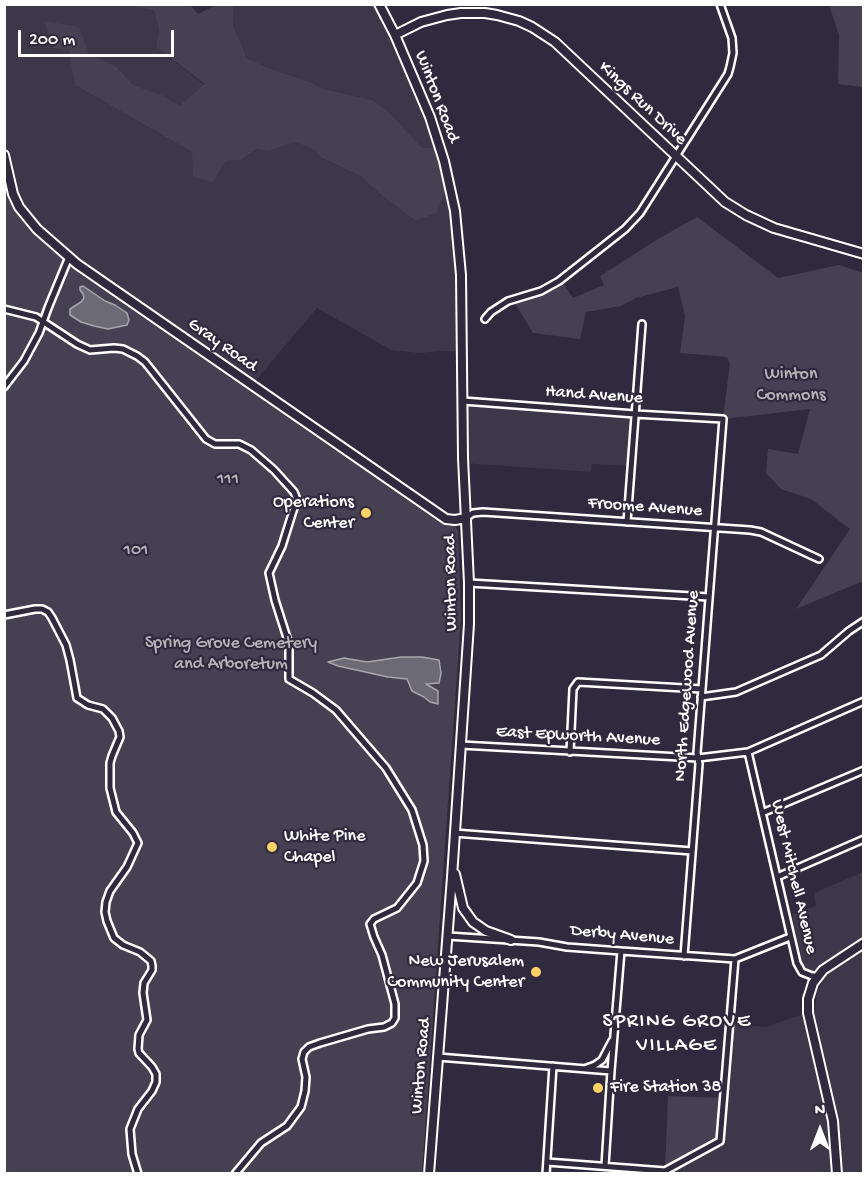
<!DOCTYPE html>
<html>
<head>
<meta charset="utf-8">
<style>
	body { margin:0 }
	#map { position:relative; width:868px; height:1178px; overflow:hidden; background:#2f2a3d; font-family:"Gochi Hand",sans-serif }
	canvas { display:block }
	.frame { position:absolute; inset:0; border:6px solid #fff; pointer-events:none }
	.north { position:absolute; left:790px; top:1100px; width:60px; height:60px; -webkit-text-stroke:4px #2f2a3d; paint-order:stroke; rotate:0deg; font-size:16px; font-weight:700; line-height:24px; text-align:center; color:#fff }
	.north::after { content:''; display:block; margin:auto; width:21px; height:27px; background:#fff; clip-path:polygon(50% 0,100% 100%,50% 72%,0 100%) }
	.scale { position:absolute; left:18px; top:30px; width:156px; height:27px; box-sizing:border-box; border:3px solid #fff; border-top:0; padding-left:8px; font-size:18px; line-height:21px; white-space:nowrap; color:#fff; -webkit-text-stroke:4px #2f2a3d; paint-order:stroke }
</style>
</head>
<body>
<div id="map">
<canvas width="868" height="1178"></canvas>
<div class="frame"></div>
<div class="north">N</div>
<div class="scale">200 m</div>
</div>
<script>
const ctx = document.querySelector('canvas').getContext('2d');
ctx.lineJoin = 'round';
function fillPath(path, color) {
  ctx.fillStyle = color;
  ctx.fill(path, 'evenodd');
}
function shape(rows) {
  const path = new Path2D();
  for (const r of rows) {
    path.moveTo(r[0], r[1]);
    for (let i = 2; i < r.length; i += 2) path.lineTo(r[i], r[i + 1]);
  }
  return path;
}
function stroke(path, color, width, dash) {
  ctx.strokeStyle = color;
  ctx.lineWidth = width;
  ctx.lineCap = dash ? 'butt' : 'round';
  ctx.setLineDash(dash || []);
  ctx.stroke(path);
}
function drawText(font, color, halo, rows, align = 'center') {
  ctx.font = font + ' "Gochi Hand",sans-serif';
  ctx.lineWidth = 4.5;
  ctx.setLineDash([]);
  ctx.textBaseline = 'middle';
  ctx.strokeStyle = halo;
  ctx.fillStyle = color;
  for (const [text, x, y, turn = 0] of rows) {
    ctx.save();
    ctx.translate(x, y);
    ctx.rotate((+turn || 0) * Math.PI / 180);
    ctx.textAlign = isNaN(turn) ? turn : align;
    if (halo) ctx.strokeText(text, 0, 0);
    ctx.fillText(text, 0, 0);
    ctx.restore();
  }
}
fillPath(shape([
	[130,4,154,10,159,30,156,47,205,85,180,105,162,95,133,85,117,67,89,54,68,50,75,85,192,152,226,161,240,160,257,149,268,151,296,142,316,151,320,157,360,176,385,198,416,221,437,213,444,194,449,185,455,211,462,352,443,351,419,353,391,350,317,308,252,385,77,264,19,207,5,155,4,5],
	[234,5,379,5,440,148,422,148,391,114,373,100,324,89,310,82,271,69,247,58,233,25],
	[463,401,635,414,631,466,592,464,591,472,463,463],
	[863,872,863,1173,664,1174,716,1144,729,1037,733,1024,766,1027,815,1010,817,993,823,981,803,966,792,914,816,906,814,893]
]), '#3c3749');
fillPath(shape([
	[126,5,190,5,198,14,214,6,214,5,234,5,233,25,247,58,271,69,310,82,324,89,373,100,391,114,422,148,440,148,449,185,444,194,437,213,416,221,385,198,360,176,320,157,316,151,296,142,268,151,257,149,240,160,226,161,213,182,193,177,192,152,75,85,68,50,54,48,44,21,79,27,89,54,117,67,133,85,162,95,180,105,205,84,156,47,159,30,154,10],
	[829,5,863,5,863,87,838,84,839,35],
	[4,178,11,203,26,225,80,274,439,522,455,526,458,531,461,617,422,1173,5,1173],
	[697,217,778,278,839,265,863,273,863,581,796,609,850,529,811,499,781,489,766,473,768,449,798,454,810,409,723,419,730,363,727,357,680,353,685,316,678,287,636,298,621,306,586,312,580,339,533,333,514,302,539,295,563,283,573,298,604,285,600,276,658,239],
	[668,1096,724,1098,720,1141,665,1171]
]), '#464152');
const water = shape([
	[83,286,105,301,115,305,127,313,129,320,127,325,108,329,94,326,81,322,70,315,70,309,81,302,84,298,83,294,80,290,80,287,83,286],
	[401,657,422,657,439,660,441,673,439,683,426,684,438,691,438,704,430,702,424,697,412,691,407,679,388,677,338,666,328,662,344,658,367,662,401,657]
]);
fillPath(water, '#6d6a77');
stroke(water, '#a7a6ad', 1.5);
const street = shape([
	[4,309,36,317,77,344,90,350,114,348,123,349,137,356,145,362,206,439,215,444,239,444,251,450,274,470,294,492,296,497,296,502,292,514,282,546,269,573,275,600,289,644,289,679,313,693,336,710,386,768,412,810,423,845,424,861,417,883,397,908,374,919,370,924,374,937,382,955,395,1004,395,1018,392,1023,384,1027,368,1029,320,1043,309,1047,304,1052,302,1059,306,1077,305,1091,301,1107,287,1126,261,1143,235,1174],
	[485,319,491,312,508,301,541,291,559,281,625,229,640,213,728,74,730,67,733,53,732,38,720,4],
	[4,387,24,361,39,333,48,308,69,257],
	[463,401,635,414,723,419,697,753,699,764,684,956],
	[466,518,473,513,483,512,750,530,761,532,819,559],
	[627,522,642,324],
	[469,583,709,597],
	[4,615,35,609,42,609,48,612,52,618,66,645,70,660,77,698,88,705,103,709,112,718,119,731,120,737,112,756,110,763,110,788,116,812,133,833,138,843,127,867,110,891,106,902,105,912,107,921,114,938,123,945,140,952,151,961,152,966,152,970,144,983,143,993,147,1020,139,1035,138,1049,139,1053,152,1067,156,1074,156,1082,152,1091,138,1109,130,1129,132,1154,138,1174],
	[701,697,736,692,821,655,849,631,864,621],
	[461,745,698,758,748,752,864,701],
	[570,752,573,689,578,682,702,689],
	[748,752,797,963,802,972,812,976,817,976],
	[762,813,864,770],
	[454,833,692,851],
	[777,877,864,839],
	[448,936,539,942,567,947,621,951,735,959,790,937],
	[438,1057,611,1071],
	[587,1068,595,1065,602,1060,612,1041],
	[547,1162,665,1171,720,1141,735,959],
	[605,1166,611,1071,621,951],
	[546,1174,553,1066]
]);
const secondary = shape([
	[379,4,395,35,430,117,444,161,455,211,461,275,463,458,469,583,469,624,452,877,429,1174],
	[395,35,421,22,447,15,461,13,485,13,497,15,519,21,532,27,555,42,725,202,746,215,774,228,864,254],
	[4,155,13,194,19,207,37,229,77,264,446,519,455,520,466,518],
	[455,874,463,908,473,922,486,931,511,940],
	[837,1174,833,1121,808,1013,808,999,813,983,823,970,864,943]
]);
stroke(street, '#fff', 10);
stroke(secondary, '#fff', 12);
stroke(street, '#2f2a3d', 5);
stroke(secondary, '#2f2a3d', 8);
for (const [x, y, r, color] of [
	[366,513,6,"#ffd166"],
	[272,847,6,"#ffd166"],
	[536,972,6,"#ffd166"],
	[598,1088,6,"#ffd166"]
]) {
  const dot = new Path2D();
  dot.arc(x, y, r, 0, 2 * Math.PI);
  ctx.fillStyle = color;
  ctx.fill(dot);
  stroke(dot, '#2f2a3d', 2);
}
drawText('18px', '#fff', '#2f2a3d', [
	["Winton Road",436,97,69],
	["Kings Run Drive",642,104,43],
	["Gray Road",222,346,35],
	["Hand Avenue",594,396,4],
	["Froome Avenue",645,508,4],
	["Winton Road",452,583,-91],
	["North Edgewood Avenue",688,686,-86],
	["East Epworth Avenue",578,737,3],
	["West Mitchell Avenue",793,877,77],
	["Derby Avenue",622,936,5],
	["Winton Road",422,1066,-85]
]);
drawText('18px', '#b5b3ba', '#2f2a3d', [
	["Winton",791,375],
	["Commons",791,396],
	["111",228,480],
	["101",136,551],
	["Spring Grove Cemetery",231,644],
	["and Arboretum",231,665]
]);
drawText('18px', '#fff', '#2f2a3d', [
	["Operations",354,503],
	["Center",354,524],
	["White Pine",284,837,"left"],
	["Chapel",284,858,"left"],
	["New Jerusalem",524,962],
	["Community Center",524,983],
	["Fire Station 38",610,1088,"left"]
], 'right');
ctx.letterSpacing = '1.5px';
drawText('21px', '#fff', '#2f2a3d', [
	["SPRING GROVE",677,1023],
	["VILLAGE",677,1047]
]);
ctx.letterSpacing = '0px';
</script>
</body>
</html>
